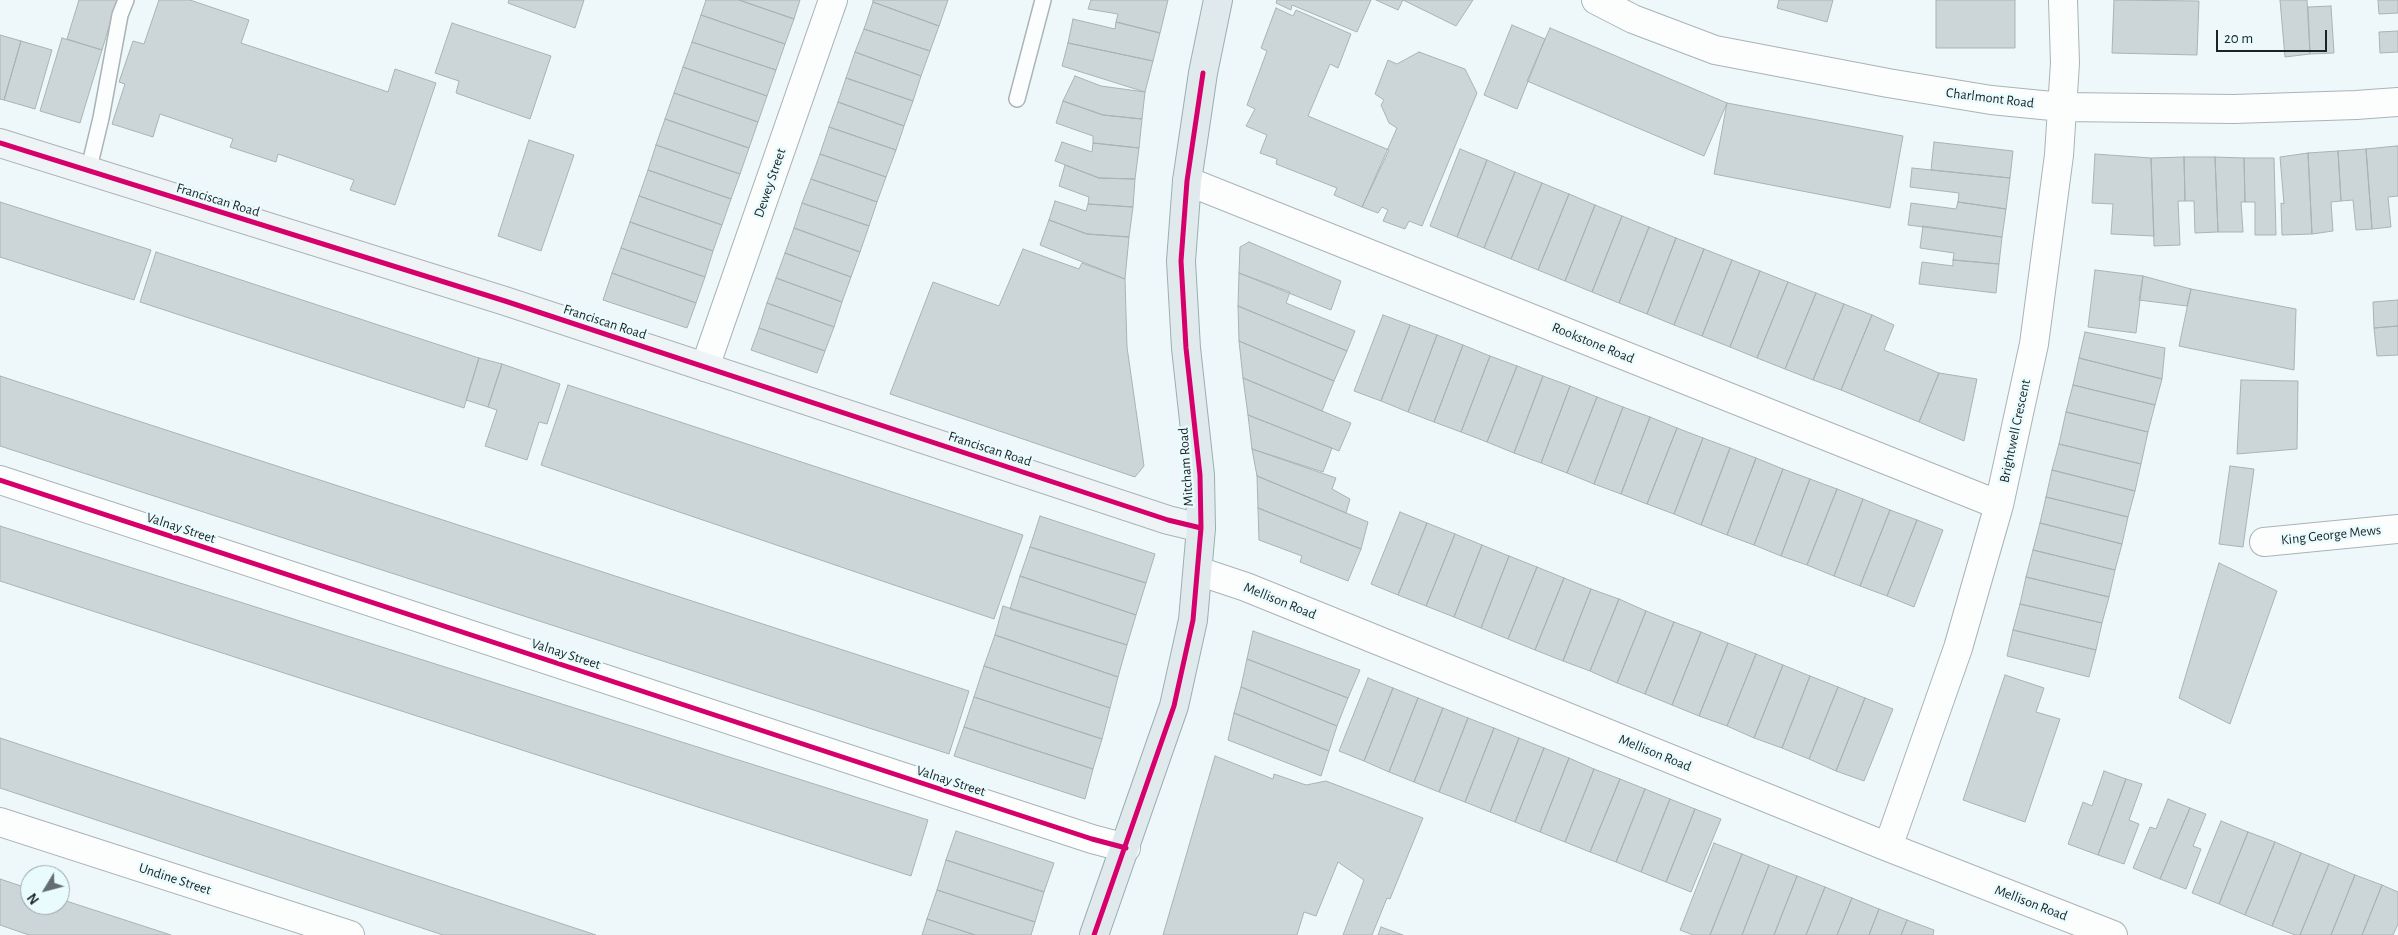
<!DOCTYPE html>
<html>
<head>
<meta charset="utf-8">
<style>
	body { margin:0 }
	#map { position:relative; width:2398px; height:935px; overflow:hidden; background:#eef8fa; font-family:"Alegreya Sans",sans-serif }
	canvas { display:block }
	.north { position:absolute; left:20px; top:865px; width:50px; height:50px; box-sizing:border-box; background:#eafbfe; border:1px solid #97a5a8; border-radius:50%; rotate:233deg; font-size:14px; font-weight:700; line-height:20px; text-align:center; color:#1a2426 }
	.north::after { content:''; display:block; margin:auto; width:18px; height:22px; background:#646e70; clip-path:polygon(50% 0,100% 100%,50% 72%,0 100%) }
	.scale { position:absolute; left:2216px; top:30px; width:111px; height:22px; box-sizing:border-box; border:2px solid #1a2426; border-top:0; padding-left:6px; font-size:15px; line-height:18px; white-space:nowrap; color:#1a2426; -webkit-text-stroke:4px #eafbfe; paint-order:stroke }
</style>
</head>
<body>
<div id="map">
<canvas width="2398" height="935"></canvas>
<div class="north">N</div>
<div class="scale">20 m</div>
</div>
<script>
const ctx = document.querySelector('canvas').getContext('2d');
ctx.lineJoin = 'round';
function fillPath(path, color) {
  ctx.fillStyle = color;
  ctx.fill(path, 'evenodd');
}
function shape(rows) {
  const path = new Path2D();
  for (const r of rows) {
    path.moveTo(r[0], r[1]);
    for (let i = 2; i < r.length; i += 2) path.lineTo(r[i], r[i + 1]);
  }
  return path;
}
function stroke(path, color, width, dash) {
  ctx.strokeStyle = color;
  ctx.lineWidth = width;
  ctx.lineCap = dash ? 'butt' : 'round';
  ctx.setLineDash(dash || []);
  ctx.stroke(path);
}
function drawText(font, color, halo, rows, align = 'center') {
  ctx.font = font + ' "Alegreya Sans",sans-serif';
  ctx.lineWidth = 5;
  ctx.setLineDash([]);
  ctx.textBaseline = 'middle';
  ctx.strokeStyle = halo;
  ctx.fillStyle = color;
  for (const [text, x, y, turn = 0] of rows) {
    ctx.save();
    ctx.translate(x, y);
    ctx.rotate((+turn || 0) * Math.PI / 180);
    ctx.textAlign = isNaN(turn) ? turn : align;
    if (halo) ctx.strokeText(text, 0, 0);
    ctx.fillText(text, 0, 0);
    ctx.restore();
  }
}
const building = shape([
	[79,0,117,0,102,50,67,39,79,0],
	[159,0,190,0,249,20,241,43,388,92,395,69,436,83,395,205,350,190,354,180,278,154,276,162,230,147,233,139,160,114,153,137,112,124,125,84,119,82,133,41,144,44,159,0],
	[509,0,584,0,575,28,508,3,509,0],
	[706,0,739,0,794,19,785,44,701,15,706,0],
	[739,0,800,0,794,19,739,0],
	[873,0,948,0,939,26,873,2,873,0],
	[1091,0,1168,0,1160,33,1116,22,1118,14,1088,9,1091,0],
	[1277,0,1371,0,1357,32,1292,5,1291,10,1276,3,1277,0],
	[1376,0,1473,0,1456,26,1403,0,1398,10,1376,0],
	[1779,0,1833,0,1827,22,1777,8,1779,0],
	[1936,0,2015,0,2015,48,1936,48,1936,0],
	[2114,0,2199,1,2197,55,2112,53,2114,0],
	[2280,0,2307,0,2310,54,2285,57,2280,0],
	[2378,0,2398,0,2398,13,2379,14,2378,0],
	[873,2,939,26,930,51,864,29,873,2],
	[2331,6,2334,53,2310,54,2308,7,2331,6],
	[1276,8,1293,16,1296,10,1351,34,1338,68,1330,64,1308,116,1389,150,1362,207,1334,195,1337,188,1276,164,1277,159,1260,153,1267,135,1246,126,1255,109,1247,105,1267,51,1261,48,1276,8],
	[701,15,785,44,776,70,692,42,701,15],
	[1073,19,1115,29,1116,22,1160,33,1153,61,1068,43,1073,19],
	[452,23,551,56,530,119,456,93,459,81,435,73,452,23],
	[1512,25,1545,39,1517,109,1484,95,1512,25],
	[1550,28,1727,103,1704,156,1527,81,1550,28],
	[864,29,930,51,921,76,855,52,864,29],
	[2398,31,2398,52,2380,53,2379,32,2398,31],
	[0,35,21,41,4,100,0,99,0,35],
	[62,38,102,50,80,123,40,111,62,38],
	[21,41,52,50,35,109,4,100,21,41],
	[692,42,776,70,767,96,683,67,692,42],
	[1068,43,1153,61,1145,92,1062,66,1068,43],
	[855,52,921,76,913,101,846,78,855,52],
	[1419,52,1465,69,1477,93,1422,226,1409,221,1405,229,1383,221,1388,210,1382,207,1378,213,1362,207,1397,128,1389,123,1381,105,1384,100,1375,94,1388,60,1397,64,1419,52],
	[683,67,767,96,758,122,674,93,683,67],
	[1075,76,1101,86,1145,92,1142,119,1103,115,1063,101,1075,76],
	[846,78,913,101,904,126,838,102,846,78],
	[674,93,758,122,749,148,665,119,674,93],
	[1063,101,1103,115,1142,119,1139,148,1093,143,1093,136,1056,123,1063,101],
	[838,102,904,126,896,150,829,127,838,102],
	[1727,103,1903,136,1890,208,1714,174,1727,103],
	[665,119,749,148,740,174,656,145,665,119],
	[829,127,896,150,886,177,820,154,829,127],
	[529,140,574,155,541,251,498,236,529,140],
	[1062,142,1092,152,1093,143,1139,148,1135,179,1099,178,1055,161,1062,142],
	[1934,142,2013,151,2010,178,1931,170,1934,142],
	[656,145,740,174,731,199,648,170,656,145],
	[2396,146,2398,146,2398,196,2388,197,2391,227,2372,229,2366,149,2396,146],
	[1460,149,1487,160,1457,237,1430,226,1460,149],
	[2366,149,2372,229,2356,230,2353,200,2341,201,2338,151,2366,149],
	[2338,151,2341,201,2331,202,2333,231,2312,234,2308,153,2338,151],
	[2308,153,2312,234,2282,235,2281,203,2284,204,2280,157,2308,153],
	[820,154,886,177,877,202,811,179,820,154],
	[2095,154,2151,158,2154,236,2111,234,2113,204,2092,203,2095,154],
	[2184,157,2215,157,2218,232,2195,233,2194,201,2185,201,2184,157],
	[2184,157,2185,201,2178,201,2180,245,2154,246,2151,158,2184,157],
	[2215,157,2244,158,2245,202,2241,202,2243,232,2218,232,2215,157],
	[2244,158,2274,158,2276,235,2255,235,2255,202,2245,202,2244,158],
	[1487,160,1515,172,1484,248,1457,237,1487,160],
	[1065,165,1099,178,1135,179,1133,207,1088,204,1089,197,1059,186,1065,165],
	[1912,168,2010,178,2006,209,1958,202,1959,193,1910,187,1912,168],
	[648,170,731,199,722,225,639,196,648,170],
	[1515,172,1542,183,1511,259,1484,248,1515,172],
	[811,179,877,202,869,226,802,203,811,179],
	[1542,183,1569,194,1538,270,1511,259,1542,183],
	[1569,194,1595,205,1565,281,1538,270,1569,194],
	[639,196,722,225,713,251,630,222,639,196],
	[1055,201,1086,211,1088,204,1133,207,1129,237,1087,234,1049,220,1055,201],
	[0,202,151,250,134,300,0,257,0,202],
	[1958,202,2006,209,2002,237,1908,225,1911,203,1956,209,1958,202],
	[802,203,869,226,860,252,794,228,802,203],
	[1595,205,1622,216,1592,292,1565,281,1595,205],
	[1622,216,1649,227,1619,303,1592,292,1622,216],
	[1049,220,1087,234,1129,237,1125,279,1040,245,1049,220],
	[630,222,713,251,705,277,621,248,630,222],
	[1923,226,2002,237,1999,264,1953,260,1954,253,1920,248,1923,226],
	[1649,227,1676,238,1647,314,1619,303,1649,227],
	[794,228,860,252,851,277,785,253,794,228],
	[1676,238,1704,249,1674,325,1647,314,1676,238],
	[1249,242,1341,281,1331,310,1239,273,1240,247,1249,242],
	[621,248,705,277,696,303,612,273,621,248],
	[1023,249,1079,269,1082,263,1125,279,1127,347,1144,466,1135,477,890,394,933,282,999,306,1023,249],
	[1704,249,1732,260,1702,336,1674,325,1704,249],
	[156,252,479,358,464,408,140,302,156,252],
	[785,253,851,277,842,302,776,278,785,253],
	[1732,260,1760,271,1730,347,1702,336,1732,260],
	[1953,260,1999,264,1996,293,1919,284,1922,262,1953,266,1953,260],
	[2095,270,2143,276,2136,333,2088,327,2095,270],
	[1760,271,1788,282,1757,358,1730,347,1760,271],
	[612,273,696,303,687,328,603,300,612,273],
	[1239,273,1290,292,1286,303,1355,331,1347,351,1238,306,1239,273],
	[2143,276,2191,289,2187,306,2139,300,2143,276],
	[776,278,842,302,834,327,767,303,776,278],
	[1788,282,1816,293,1785,369,1757,358,1788,282],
	[2191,289,2296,309,2294,370,2179,346,2191,289],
	[1816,293,1844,304,1813,380,1785,369,1816,293],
	[2398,300,2398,326,2374,328,2373,302,2398,300],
	[767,303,834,327,825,351,759,328,767,303],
	[1844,304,1872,315,1841,390,1813,380,1844,304],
	[1238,306,1347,351,1334,381,1239,341,1238,306],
	[1383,315,1410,325,1381,401,1354,391,1383,315],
	[1872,315,1894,325,1884,350,1939,373,1919,422,1841,390,1872,315],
	[1410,325,1437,335,1408,412,1381,401,1410,325],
	[2398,326,2398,355,2377,356,2374,328,2398,326],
	[759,328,825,351,817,373,751,350,759,328],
	[2085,332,2165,348,2162,379,2079,358,2085,332],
	[1437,335,1463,345,1434,422,1408,412,1437,335],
	[1239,341,1334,381,1322,411,1243,378,1239,341],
	[1463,345,1490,356,1461,432,1434,422,1463,345],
	[1490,356,1517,366,1487,442,1461,432,1490,356],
	[479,358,502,364,488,407,466,400,479,358],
	[2079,358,2162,379,2155,405,2073,385,2079,358],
	[502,364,560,384,547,424,539,422,527,460,485,446,497,410,488,407,502,364],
	[1517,366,1543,376,1514,453,1487,442,1517,366],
	[1939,373,1977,379,1964,441,1919,422,1939,373],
	[0,376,969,691,949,754,0,446,0,376],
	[1543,376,1570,386,1541,463,1514,453,1543,376],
	[1243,378,1351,423,1339,451,1248,415,1243,378],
	[2241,380,2298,381,2297,449,2237,454,2241,380],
	[568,385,1023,535,994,619,541,465,568,385],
	[2073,385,2155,405,2148,432,2066,412,2073,385],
	[1570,386,1597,397,1567,473,1541,463,1570,386],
	[1597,397,1623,407,1594,484,1567,473,1597,397],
	[1623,407,1650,417,1621,494,1594,484,1623,407],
	[2066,412,2148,432,2141,464,2059,444,2066,412],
	[1248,415,1332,448,1323,472,1252,449,1248,415],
	[1650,417,1677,428,1647,504,1621,494,1650,417],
	[1677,428,1703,438,1674,514,1647,504,1677,428],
	[1703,438,1730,448,1701,525,1674,514,1703,438],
	[2059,444,2141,464,2135,491,2052,470,2059,444],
	[1730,448,1756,458,1727,535,1701,525,1730,448],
	[1252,449,1336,478,1332,489,1350,499,1346,513,1257,476,1252,449],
	[1756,458,1783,469,1754,545,1727,535,1756,458],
	[2230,466,2254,469,2243,547,2219,544,2230,466],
	[1783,469,1810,479,1781,556,1754,545,1783,469],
	[2052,470,2135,491,2128,517,2046,497,2052,470],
	[1257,476,1368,522,1361,549,1258,508,1257,476],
	[1810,479,1837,489,1807,565,1781,556,1810,479],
	[1837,489,1863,499,1834,576,1807,565,1837,489],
	[2046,497,2128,517,2122,544,2040,523,2046,497],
	[1863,499,1890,510,1860,586,1834,576,1863,499],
	[1258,508,1361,549,1348,581,1300,562,1302,556,1259,540,1258,508],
	[1890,510,1917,520,1887,596,1860,586,1890,510],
	[1400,512,1427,523,1398,595,1371,584,1400,512],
	[1040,516,1155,554,1146,583,1030,547,1040,516],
	[1917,520,1943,530,1914,607,1887,596,1917,520],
	[1427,523,1455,534,1426,606,1398,595,1427,523],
	[2040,523,2122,544,2115,570,2033,550,2040,523],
	[0,526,928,820,911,876,0,581,0,526],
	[1455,534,1482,545,1454,617,1426,606,1455,534],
	[1482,545,1509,556,1481,628,1454,617,1482,545],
	[1030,547,1146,583,1136,615,1020,576,1030,547],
	[2033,550,2115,570,2109,597,2026,577,2033,550],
	[1509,556,1537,567,1508,639,1481,628,1509,556],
	[2219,563,2277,591,2230,724,2179,698,2219,563],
	[1537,567,1564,578,1535,650,1508,639,1537,567],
	[1020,576,1136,615,1127,645,1010,609,1020,576],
	[2026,577,2109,597,2102,623,2020,604,2026,577],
	[1564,578,1591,589,1563,661,1535,650,1564,578],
	[1591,589,1619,599,1590,671,1563,661,1591,589],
	[1619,599,1646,611,1617,683,1590,671,1619,599],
	[2020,604,2102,623,2096,650,2013,630,2020,604],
	[1003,606,1127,645,1118,677,995,635,1003,606],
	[1646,611,1674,622,1645,694,1617,683,1646,611],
	[1674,622,1701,632,1672,705,1645,694,1674,622],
	[2013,630,2096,650,2089,677,2007,656,2013,630],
	[1253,631,1360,670,1348,698,1247,659,1253,631],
	[1701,632,1728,643,1699,716,1672,705,1701,632],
	[995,635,1118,677,1110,708,984,666,995,635],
	[1728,643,1756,654,1727,726,1699,716,1728,643],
	[1756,654,1783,665,1754,738,1727,726,1756,654],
	[1247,659,1348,698,1337,726,1241,687,1247,659],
	[1783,665,1810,676,1782,748,1754,738,1783,665],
	[984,666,1110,708,1102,739,974,697,984,666],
	[2005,675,2044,688,2036,712,2060,719,2025,822,1963,800,2005,675],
	[1810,676,1838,687,1809,759,1782,748,1810,676],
	[1368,678,1393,688,1364,761,1339,751,1368,678],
	[1241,687,1337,726,1329,751,1234,713,1241,687],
	[1838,687,1865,698,1836,771,1809,759,1838,687],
	[1393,688,1418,698,1389,772,1364,761,1393,688],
	[974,697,1102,739,1093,769,964,727,974,697],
	[1418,698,1443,708,1414,782,1389,772,1418,698],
	[1865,698,1893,709,1864,781,1836,771,1865,698],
	[1443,708,1468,718,1439,792,1414,782,1443,708],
	[1234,713,1329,751,1321,776,1228,740,1234,713],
	[1468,718,1494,728,1465,802,1439,792,1468,718],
	[964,727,1093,769,1085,799,954,756,964,727],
	[1494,728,1519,738,1490,812,1465,802,1494,728],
	[0,738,596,935,443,935,0,788,0,738],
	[1519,738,1544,748,1515,822,1490,812,1519,738],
	[1544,748,1569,758,1540,832,1515,822,1544,748],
	[1215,756,1273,779,1274,774,1306,785,1326,781,1423,818,1390,899,1387,898,1372,935,1343,935,1364,880,1338,862,1316,916,1304,912,1297,935,1163,935,1215,756],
	[1569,758,1594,769,1565,842,1540,832,1569,758],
	[1594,769,1620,779,1590,852,1565,842,1594,769],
	[2104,771,2126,779,2098,855,2068,844,2083,802,2092,806,2104,771],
	[1620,779,1645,789,1616,862,1590,852,1620,779],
	[2126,779,2142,784,2129,820,2139,824,2124,864,2098,855,2126,779],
	[1645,789,1670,799,1641,872,1616,862,1645,789],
	[1670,799,1695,809,1666,882,1641,872,1670,799],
	[2168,799,2190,808,2160,879,2133,868,2150,827,2156,829,2168,799],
	[2190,808,2206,814,2193,846,2201,849,2186,889,2160,879,2190,808],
	[1695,809,1721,819,1691,892,1666,882,1695,809],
	[2221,821,2248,832,2219,904,2192,893,2221,821],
	[956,831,1054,863,1044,892,946,860,956,831],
	[2248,832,2275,842,2245,915,2219,904,2248,832],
	[2275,842,2301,853,2272,926,2245,915,2275,842],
	[1714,843,1742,854,1710,935,1693,935,1680,930,1714,843],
	[2301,853,2329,864,2300,935,2295,935,2272,926,2301,853],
	[1742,854,1769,865,1742,935,1710,935,1742,854],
	[946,860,1044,892,1035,922,937,890,946,860],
	[2329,864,2355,875,2331,935,2300,935,2329,864],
	[1769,865,1797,876,1774,935,1742,935,1769,865],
	[2355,875,2382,885,2362,935,2331,935,2355,875],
	[1797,876,1825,887,1806,935,1774,935,1797,876],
	[0,879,30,889,30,905,60,905,60,899,171,935,29,935,0,925,0,879],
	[2382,885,2398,892,2398,924,2393,935,2362,935,2382,885],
	[1825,887,1852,898,1837,935,1806,935,1825,887],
	[937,890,1035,922,1031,935,975,935,927,919,937,890],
	[1852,898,1879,909,1869,935,1837,935,1852,898],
	[1879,909,1907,920,1901,935,1869,935,1879,909],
	[927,919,975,935,922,935,927,919],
	[1907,920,1934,930,1933,935,1901,935,1907,920],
	[1381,927,1403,935,1378,935,1381,927]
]);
fillPath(building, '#ccd6d8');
stroke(building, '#a9b3b4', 1);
const lane = shape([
	[1017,99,1043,0],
	[88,172,101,118,120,15,126,0]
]);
const street = shape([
	[1596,0,1633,19,1715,50,1888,83,1991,100,2062,107,2234,109,2356,105,2398,102],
	[1187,181,1999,505],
	[705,367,833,0],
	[0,480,1092,839,1126,848],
	[2264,542,2398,529],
	[1198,571,1246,587,1888,847,2113,935],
	[0,822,350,935],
	[1888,847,1958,648,1999,505,2034,344,2059,155,2065,63,2063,0]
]);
const secondary = shape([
	[0,143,505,301,1168,520,1201,528]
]);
const primary = shape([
	[1094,935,1174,706,1193,620,1201,528,1200,475,1186,348,1181,261,1187,181,1203,73,1218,0]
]);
stroke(lane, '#aab3b5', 18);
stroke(street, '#aab3b5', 30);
stroke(secondary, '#aab3b5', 30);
stroke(primary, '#9baeb1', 30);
stroke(lane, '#fcfefe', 15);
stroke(street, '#fcfefe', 28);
stroke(secondary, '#eef4f5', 28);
stroke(primary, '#e0eaec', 28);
stroke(shape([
	[0,143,505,301,1168,520,1201,528],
	[0,480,1092,839,1126,848],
	[1094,935,1174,706,1193,620,1201,528,1200,475,1186,348,1181,261,1187,181,1203,73]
]), '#d6006c', 5);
drawText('14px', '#1a2426', '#eafbfe', [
	["Charlmont Road",1990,98,7],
	["Dewey Street",770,183,-71],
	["Franciscan Road",218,200,17],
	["Franciscan Road",605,322,18],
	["Rookstone Road",1593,343,22],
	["Brightwell Crescent",2015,431,-78],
	["Franciscan Road",990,449,18],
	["Mitcham Road",1186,467,-94],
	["Valnay Street",181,528,18],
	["King George Mews",2331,535,-6],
	["Mellison Road",1280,601,22],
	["Valnay Street",566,654,18],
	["Mellison Road",1655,753,22],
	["Valnay Street",951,781,18],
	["Undine Street",175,879,18],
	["Mellison Road",2031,903,21]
]);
</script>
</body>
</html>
